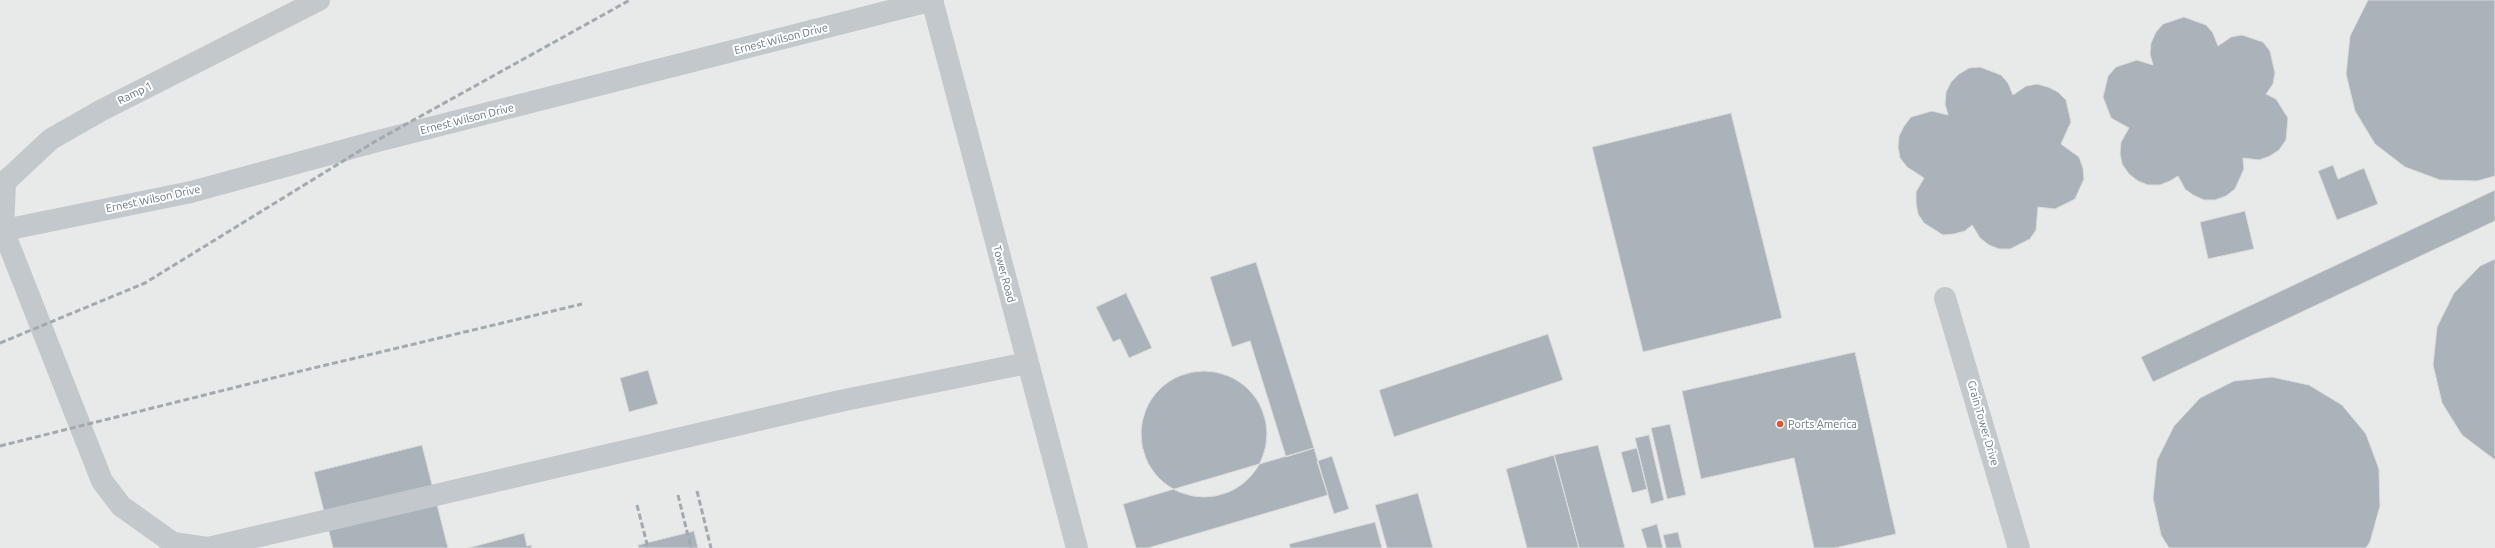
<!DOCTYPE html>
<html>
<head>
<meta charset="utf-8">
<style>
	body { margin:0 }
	canvas { display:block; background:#fafaf8 }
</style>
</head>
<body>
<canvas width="2495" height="548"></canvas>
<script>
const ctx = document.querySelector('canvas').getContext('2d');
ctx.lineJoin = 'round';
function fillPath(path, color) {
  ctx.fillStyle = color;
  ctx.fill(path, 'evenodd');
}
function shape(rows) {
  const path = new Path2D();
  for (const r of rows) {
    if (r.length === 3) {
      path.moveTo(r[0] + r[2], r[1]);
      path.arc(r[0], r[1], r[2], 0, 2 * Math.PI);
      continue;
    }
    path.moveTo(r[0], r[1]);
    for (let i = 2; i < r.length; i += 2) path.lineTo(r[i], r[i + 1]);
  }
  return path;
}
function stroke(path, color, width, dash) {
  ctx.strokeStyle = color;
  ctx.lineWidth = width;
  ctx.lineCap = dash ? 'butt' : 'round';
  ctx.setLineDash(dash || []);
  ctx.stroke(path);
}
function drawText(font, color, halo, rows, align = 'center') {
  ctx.font = font + ' Ubuntu,sans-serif';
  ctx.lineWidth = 4;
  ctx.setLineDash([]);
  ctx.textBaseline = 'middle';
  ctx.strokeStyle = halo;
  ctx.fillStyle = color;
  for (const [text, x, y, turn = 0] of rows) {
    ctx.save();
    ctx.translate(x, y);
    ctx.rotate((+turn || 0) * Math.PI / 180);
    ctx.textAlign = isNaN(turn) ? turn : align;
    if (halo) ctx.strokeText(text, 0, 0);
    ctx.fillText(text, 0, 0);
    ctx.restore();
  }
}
fillPath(shape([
	[0,0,2495,0,2495,548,0,548]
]), '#e8e9e9');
const building = shape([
	[2368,0,2495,0,2495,176,2477,181,2440,180,2405,167,2375,144,2355,111,2346,74,2350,36,2368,0],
	[2184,17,2206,25,2213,33,2218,46,2231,37,2242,35,2263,42,2270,51,2275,73,2273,84,2266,94,2276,99,2288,118,2286,140,2279,150,2270,156,2259,160,2243,158,2244,169,2235,189,2226,196,2215,200,2204,200,2193,195,2185,189,2178,176,2170,181,2160,185,2148,185,2138,181,2129,174,2122,164,2120,153,2121,142,2129,128,2111,118,2103,97,2108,76,2116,67,2137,60,2153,65,2150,54,2151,43,2156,32,2163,24,2184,17],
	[1980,67,2001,75,2008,83,2013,95,2026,86,2037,84,2048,87,2058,92,2066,100,2071,122,2061,144,2079,157,2083,168,2084,179,2075,199,2055,209,2038,207,2036,230,2030,239,2010,249,1999,249,1989,245,1980,238,1972,225,1965,231,1954,234,1943,235,1924,223,1918,214,1916,203,1916,192,1924,178,1907,167,1900,158,1898,147,1899,136,1904,126,1911,117,1932,111,1948,115,1945,104,1946,92,1951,82,1959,74,1969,68,1980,67],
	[1731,113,1782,318,1643,352,1592,147,1731,113],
	[2333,165,2338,179,2364,168,2378,204,2337,220,2318,171,2333,165],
	[2495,190,2495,221,2153,382,2141,357,2495,190],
	[2245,211,2254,249,2208,259,2200,222,2245,211],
	[2495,259,2495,460,2462,435,2442,403,2433,365,2437,327,2454,293,2480,266,2495,259],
	[1256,262,1314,448,1286,457,1250,341,1232,347,1210,277,1256,262],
	[1126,293,1152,348,1129,358,1120,339,1113,342,1096,307,1126,293],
	[1548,334,1563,380,1394,437,1379,390,1548,334],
	[1855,352,1896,534,1835,548,1814,548,1794,458,1701,479,1682,391,1855,352],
	[648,370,658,404,629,412,620,378,648,370],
	[1204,434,63],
	[2272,377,2309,385,2342,405,2366,434,2379,469,2380,506,2370,542,2366,548,2169,548,2161,535,2153,498,2157,460,2174,426,2200,398,2234,381,2272,377],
	[1670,424,1686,495,1667,499,1651,428,1670,424],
	[1649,435,1664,500,1651,504,1635,438,1649,435],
	[422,445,448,548,333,548,314,472,422,445],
	[1598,445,1625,548,1579,548,1554,455,1598,445],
	[1314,448,1328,495,1148,548,1136,548,1123,504,1314,448],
	[1637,448,1647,489,1632,493,1621,452,1637,448],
	[1554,455,1579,548,1527,548,1506,469,1554,455],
	[1332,456,1349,509,1334,514,1317,461,1332,456],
	[1418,493,1433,548,1387,548,1375,505,1418,493],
	[1375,522,1382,548,1290,548,1289,544,1375,522],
	[1657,524,1663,548,1647,548,1641,529,1657,524],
	[694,531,698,548,639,548,638,545,694,531],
	[1678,532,1682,548,1666,548,1663,535,1678,532],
	[524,533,527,546,531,545,532,548,468,548,524,533]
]);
fillPath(building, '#aab3b9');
stroke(building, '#dcdcda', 1);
stroke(shape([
	[319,0,102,110,51,139,5,182,3,230,102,481,121,506,173,543,208,548,840,401,1027,363],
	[932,0,1077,548],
	[0,231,191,192,374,142,933,0],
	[1945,298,2019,548]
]), '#c3c8cc', 22);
stroke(shape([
	[0,343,145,283,374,142,630,0],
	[0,446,301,371,582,304],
	[697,491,711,548],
	[678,495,691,548],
	[637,505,648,548]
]), '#a2aab0', 3, [6, 3]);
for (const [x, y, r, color] of [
	[1780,424,4,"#e4572e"]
]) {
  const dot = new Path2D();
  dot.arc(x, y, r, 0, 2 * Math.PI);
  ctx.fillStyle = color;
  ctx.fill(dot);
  stroke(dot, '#fff', 1.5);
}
drawText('11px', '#657683', '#fff', [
	["Ernest Wilson Drive",781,39,-14],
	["Ramp 1",135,93,-27],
	["Ernest Wilson Drive",467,119,-14],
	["Ernest Wilson Drive",153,199,-12],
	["Tower Road",1004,274,75],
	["Grain Tower Drive",1983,423,74]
]);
drawText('11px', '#657683', '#fff', [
	["Ports America",1788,424]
], 'left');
</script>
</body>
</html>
